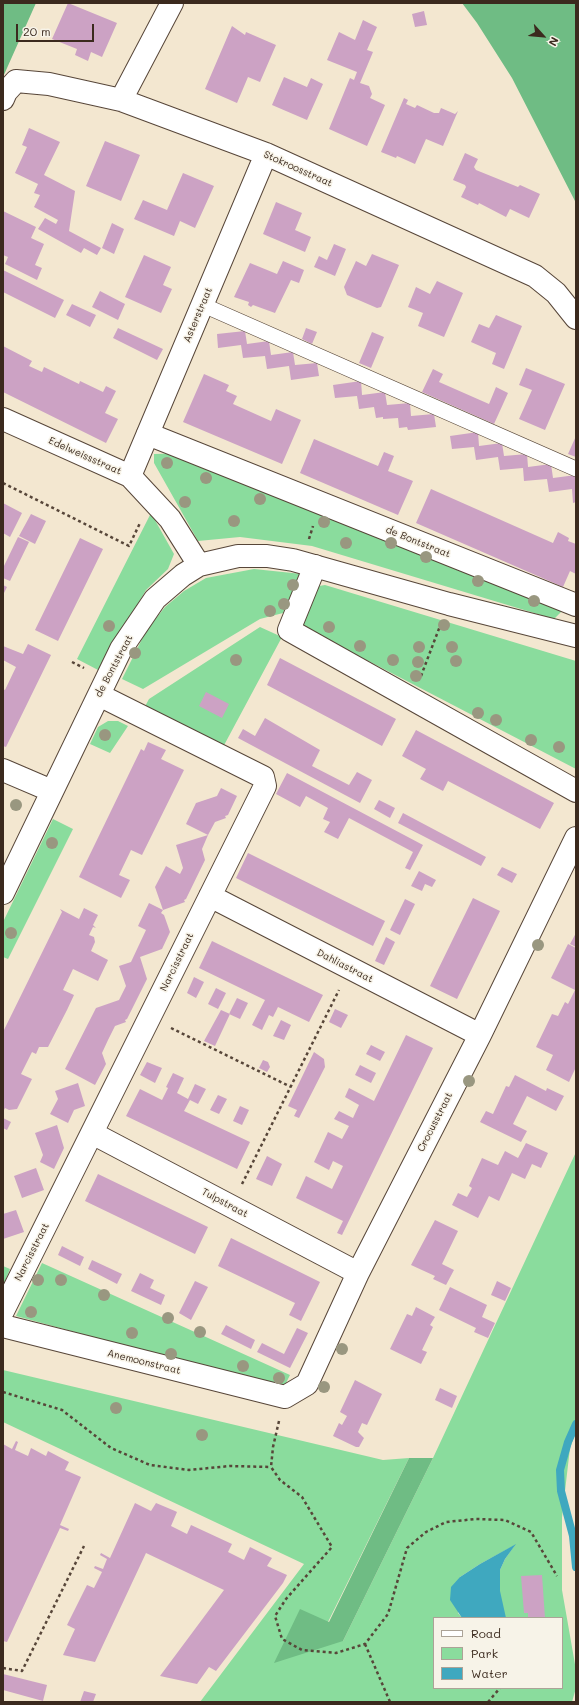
<!DOCTYPE html>
<html>
<head>
<meta charset="utf-8">
<style>
	body { margin:0 }
	#map { position:relative; width:579px; height:1705px; overflow:hidden; background:#f3e7d0; font-family:Mali,sans-serif }
	canvas { display:block }
	.frame { position:absolute; inset:0; border:4px solid #3b2a1e; pointer-events:none }
	.legend { position:absolute; left:433px; top:1617px; width:130px; height:72px; box-sizing:border-box; background:#f7f3e8; border:1px solid #aca397; margin:0; padding:5px 7px; list-style:none; font-size:12px; color:#3b2a1e }
	.legend li { display:flex; align-items:center; gap:8px; height:20px }
	.legend b { width:20px; border:1px solid #aca397 }
	.north { position:absolute; left:523px; top:16px; width:40px; height:40px; -webkit-text-stroke:3px #f7f3e8; paint-order:stroke; rotate:117deg; font-size:11px; font-weight:700; line-height:16px; text-align:center; color:#3b2a1e }
	.north::after { content:''; display:block; margin:auto; width:14px; height:18px; background:#3b2a1e; clip-path:polygon(50% 0,100% 100%,50% 72%,0 100%) }
	.scale { position:absolute; left:16px; top:24px; width:78px; height:18px; box-sizing:border-box; border:2px solid #3b2a1e; border-top:0; padding-left:5px; font-size:12px; line-height:14px; white-space:nowrap; color:#3b2a1e; -webkit-text-stroke:3px #f7f3e8; paint-order:stroke }
</style>
</head>
<body>
<div id="map">
<canvas width="579" height="1705"></canvas>
<div class="frame"></div>
<ul class="legend">
<li><b style="height:5px;background:#fff"></b>Road</li>
<li><b style="height:11px;background:#8adc9d"></b>Park</li>
<li><b style="height:11px;background:#3fa8bf"></b>Water</li>
</ul>
<div class="north">N</div>
<div class="scale">20 m</div>
</div>
<script>
const ctx = document.querySelector('canvas').getContext('2d');
ctx.lineJoin = 'round';
function fillPath(path, color) {
  ctx.fillStyle = color;
  ctx.fill(path, 'evenodd');
}
function shape(rows) {
  const path = new Path2D();
  for (const r of rows) {
    path.moveTo(r[0], r[1]);
    for (let i = 2; i < r.length; i += 2) path.lineTo(r[i], r[i + 1]);
  }
  return path;
}
function stroke(path, color, width, dash) {
  ctx.strokeStyle = color;
  ctx.lineWidth = width;
  ctx.lineCap = dash ? 'butt' : 'round';
  ctx.setLineDash(dash || []);
  ctx.stroke(path);
}
function drawText(font, color, halo, rows, align = 'center') {
  ctx.font = font + ' Mali,sans-serif';
  ctx.lineWidth = 3;
  ctx.setLineDash([]);
  ctx.textBaseline = 'middle';
  ctx.strokeStyle = halo;
  ctx.fillStyle = color;
  for (const [text, x, y, turn = 0] of rows) {
    ctx.save();
    ctx.translate(x, y);
    ctx.rotate((+turn || 0) * Math.PI / 180);
    ctx.textAlign = isNaN(turn) ? turn : align;
    if (halo) ctx.strokeText(text, 0, 0);
    ctx.fillText(text, 0, 0);
    ctx.restore();
  }
}
fillPath(shape([
	[189,453,564,609,554,619,312,546,240,537,198,541,154,463,154,454],
	[151,513,174,554,168,569,146,590,100,671,77,659],
	[254,569,302,574,283,613,260,619,143,689,122,679,146,631,165,607,184,591,206,578],
	[325,585,576,661,576,769,301,626,310,595,319,586],
	[260,627,282,637,222,749,142,712,149,699],
	[108,721,118,721,128,726,110,753,90,744,98,727],
	[53,819,73,829,8,959,3,957,3,922],
	[576,1152,576,1432,570,1448,562,1517,562,1590,576,1670,576,1688,572,1702,200,1702,304,1564,3,1422,3,1370,383,1460,409,1458,328,1622,343,1641,433,1458],
	[515,1545,505,1559,500,1570,499,1591,505,1618,562,1618,562,1688,434,1688,434,1618,462,1618,458,1613,460,1577,480,1564],
	[42,1263,290,1375,283,1389,16,1316],
	[3,1266,10,1269,3,1286]
]), '#8adc9d');
fillPath(shape([
	[3,3,36,3,3,77],
	[462,3,576,3,576,203,512,78,477,23],
	[409,1458,433,1458,343,1641,274,1663,300,1609,329,1622]
]), '#6fbc84');
fillPath(shape([
	[516,1544,505,1559,500,1570,500,1591,506,1618,462,1618,450,1600,451,1587,460,1577,480,1564]
]), '#3fa8bf');
stroke(shape([
	[576,1424,568,1442,560,1470,561,1491,573,1536,576,1567]
]), '#3fa8bf', 8);
fillPath(shape([
	[68,3,117,23,102,57,91,52,88,61,75,55,77,49,52,39],
	[424,11,427,25,415,27,412,14],
	[363,20,377,27,367,50,373,52,360,83,369,86,372,94,370,98,385,105,367,146,329,129,350,78,354,80,357,72,327,60,339,32,355,40],
	[232,26,245,35,246,32,276,45,260,82,248,77,237,103,205,89],
	[284,77,307,87,311,78,323,84,307,120,272,105],
	[404,98,408,100,406,104,415,108,417,105,434,113,439,113,441,108,455,114,458,111,443,146,426,139,415,164,397,156,396,158,381,152],
	[29,128,60,142,44,175,75,191,69,231,101,248,97,255,84,248,81,253,38,229,45,218,56,224,58,220,34,207,40,195,34,193,38,184,15,173,27,147,22,145],
	[105,141,140,155,121,201,86,186],
	[465,153,478,159,474,167,476,170,518,187,520,185,540,194,529,218,510,209,506,217,479,203,478,205,461,197,466,187,465,185,453,180],
	[183,173,214,186,195,228,180,221,174,236,134,219,143,200,167,210],
	[276,202,302,213,295,230,311,237,305,252,263,234],
	[3,211,36,227,31,238,44,244,35,265,42,268,37,280,5,264,8,257,3,255],
	[112,223,124,229,114,254,102,248],
	[334,244,346,249,335,276,314,267,319,256,327,260],
	[372,254,399,265,381,307,377,308,347,295,344,287,356,261,366,266],
	[144,255,171,267,163,285,172,289,161,313,125,297],
	[283,261,304,270,299,283,291,280,275,313,253,305,251,307,248,305,249,302,234,297,250,263,277,274],
	[3,270,64,300,55,318,3,292],
	[437,281,463,293,444,337,418,326,423,313,408,307,416,287,430,294],
	[100,291,125,304,118,320,92,307],
	[72,304,96,315,90,327,66,315],
	[496,315,522,326,504,369,492,364,496,353,471,342,479,324,489,328],
	[118,328,163,349,157,360,113,338],
	[306,328,317,332,312,344,302,339],
	[245,331,247,344,269,341,271,355,293,352,295,365,317,363,319,376,291,380,289,366,267,369,265,356,243,358,241,345,218,348,217,334],
	[372,332,384,337,371,368,359,363],
	[3,346,32,361,29,366,42,372,44,367,79,384,80,381,103,392,106,386,116,391,105,413,118,419,106,443,3,392],
	[526,368,565,384,545,430,519,419,532,390,519,385],
	[433,369,443,374,439,382,489,404,496,387,508,393,494,424,422,392],
	[204,374,229,385,226,391,237,396,233,404,271,421,276,409,301,420,282,464,183,422],
	[361,381,362,395,385,392,387,405,410,403,411,416,434,414,436,427,408,430,407,427,399,428,398,418,383,419,383,417,376,418,374,407,359,409,357,396,335,398,333,385],
	[478,432,479,446,502,443,504,456,527,454,528,467,551,464,553,478,576,475,576,502,573,503,572,489,549,492,547,479,524,481,523,468,500,470,498,457,476,460,474,447,452,449,450,436],
	[576,436,576,457,568,454],
	[314,439,378,466,384,452,394,456,388,471,413,481,398,515,300,473],
	[431,489,553,543,558,532,569,538,568,541,576,544,576,574,570,571,563,587,416,523],
	[3,503,22,513,10,537,3,533],
	[31,514,46,521,35,544,19,536],
	[18,537,29,542,10,581,3,578,3,568],
	[80,538,103,549,58,641,35,630],
	[3,585,7,587,3,595],
	[28,644,51,655,6,747,3,746,3,689,5,690,16,667,3,660,3,646,23,654],
	[280,658,396,719,382,746,267,685],
	[206,692,229,704,222,718,199,706],
	[265,718,320,750,312,766,349,785,357,772,372,780,360,803,238,738,243,729,255,736],
	[416,730,554,803,540,829,448,781,443,791,420,779,426,769,402,756],
	[148,742,166,750,161,759,184,770,142,855,131,850,119,875,130,880,121,898,79,877,141,749,144,751],
	[287,773,423,845,410,870,405,868,413,852,349,818,338,839,324,832,330,822,323,819,328,808,306,796,300,807,276,794],
	[221,788,237,796,228,815,225,816,226,818,215,822,208,835,186,824,196,803,217,796],
	[379,800,395,808,390,818,374,809],
	[403,813,486,857,481,866,398,823],
	[208,835,202,849,205,860,186,899,184,900,185,902,163,910,155,887,166,866,180,874,183,868,176,845],
	[248,853,385,921,373,946,236,878],
	[502,867,517,874,512,883,497,875],
	[419,871,436,880,432,887,425,884,422,891,411,886],
	[473,898,500,911,457,999,430,986],
	[405,899,415,904,400,935,390,930],
	[149,903,163,910,161,913,164,915,170,932,162,949,140,957,147,979,127,1019,125,1020,126,1022,115,1026,108,1040,102,1053,106,1064,95,1085,65,1069,96,1008,119,1000,126,986,119,966,131,962,146,930,138,926],
	[84,908,98,915,93,925,96,928,93,927,89,935,94,937,95,942,91,951,108,960,98,981,73,969,63,990,74,995,67,1010,48,1047,39,1047,36,1054,32,1052,21,1074,32,1079,17,1109,9,1110,5,1108,3,1112,3,1032,62,912,60,909,79,919],
	[576,933,576,947,570,944],
	[386,937,395,942,384,965,375,961],
	[212,941,323,995,309,1022,278,1007,273,1017,269,1015,262,1030,252,1025,265,1000,199,968],
	[568,944,576,948,576,1067,569,1082,546,1070,553,1055,536,1047,552,1014,558,1016,565,1002,568,1004,575,990,551,978],
	[194,977,204,982,196,998,187,993],
	[216,988,226,993,218,1009,208,1004],
	[237,998,248,1003,240,1019,229,1014],
	[335,1009,348,1015,341,1028,329,1022],
	[221,1010,230,1014,215,1046,204,1041],
	[281,1020,291,1025,284,1040,273,1036],
	[406,1035,433,1048,342,1235,337,1233,343,1221,296,1198,306,1176,332,1189,343,1166,333,1161,329,1170,314,1162,328,1132,342,1139,349,1126,334,1119,339,1111,353,1118,359,1105,345,1097,349,1088,374,1101],
	[371,1045,385,1052,380,1061,366,1054],
	[314,1052,324,1059,325,1067,299,1118,294,1116,297,1110,288,1106],
	[263,1060,268,1062,270,1067,267,1072,259,1068],
	[147,1062,162,1068,155,1083,140,1075],
	[360,1065,376,1073,371,1083,355,1075],
	[173,1073,184,1078,177,1093,188,1099,195,1084,206,1089,198,1104,190,1100,184,1111,250,1142,237,1169,126,1116,140,1089,162,1100,168,1088,166,1087],
	[515,1075,546,1091,547,1088,564,1096,556,1111,527,1096,513,1124,527,1131,521,1142,480,1122,486,1111,493,1114,506,1086,509,1087],
	[78,1083,85,1106,74,1110,68,1123,50,1114,58,1099,55,1091],
	[218,1095,227,1099,219,1114,210,1110],
	[240,1106,249,1110,242,1125,233,1121],
	[3,1118,11,1122,7,1130,3,1128],
	[57,1125,64,1148,54,1169,40,1162,43,1155,35,1133],
	[526,1143,548,1153,541,1168,532,1164,525,1179,512,1173,499,1201,489,1196,478,1218,452,1205,458,1193,467,1197,472,1188,469,1186,482,1158,498,1165,505,1151,518,1158],
	[267,1156,282,1164,272,1186,256,1179],
	[36,1168,44,1190,22,1198,14,1176],
	[98,1174,208,1227,195,1254,85,1201],
	[16,1210,24,1232,3,1239,3,1214],
	[435,1220,458,1231,442,1264,454,1270,446,1285,433,1279,435,1276,411,1265],
	[231,1238,320,1282,301,1321,289,1315,295,1303,218,1266],
	[62,1246,84,1257,80,1266,58,1255],
	[92,1260,122,1274,117,1284,88,1269],
	[140,1273,154,1280,150,1288,165,1295,161,1305,131,1291],
	[195,1281,208,1287,191,1320,179,1313],
	[497,1281,511,1288,505,1301,491,1295],
	[450,1287,487,1305,482,1317,495,1323,488,1338,474,1332,476,1328,439,1310],
	[416,1307,435,1317,430,1325,433,1327,422,1350,427,1352,421,1364,390,1349,407,1314,412,1316],
	[226,1325,255,1340,251,1349,221,1334],
	[297,1328,308,1333,290,1368,257,1352,262,1343,284,1354],
	[355,1380,382,1394,367,1425,362,1423,358,1432,364,1438,359,1447,356,1447,333,1436,339,1423,342,1425,347,1416,340,1412],
	[440,1388,457,1396,452,1408,435,1400],
	[16,1441,18,1442,15,1450,28,1456,31,1448,46,1456,48,1451,69,1462,65,1470,81,1477,60,1525,69,1529,68,1531,60,1528,7,1642,3,1641,3,1444,12,1449],
	[135,1503,151,1511,156,1503,175,1511,177,1512,171,1526,187,1534,191,1525,232,1544,228,1552,244,1560,250,1547,272,1558,267,1566,287,1575,283,1583,216,1671,209,1667,197,1684,160,1676,224,1590,146,1553,95,1662,63,1655,75,1629,67,1625,87,1585,94,1588,102,1572,94,1568,95,1566,103,1569,107,1559,100,1555,101,1553,110,1558],
	[542,1575,545,1618,528,1618,528,1613,524,1613,521,1576],
	[3,1674,47,1685,43,1701,3,1690],
	[84,1691,96,1694,93,1702,80,1702]
]), '#cca2c4');
const service = shape([
	[203,305,576,469]
]);
const pedestrian = shape([
	[148,434,576,605],
	[315,566,289,630,576,791]
]);
const minor = shape([
	[3,99,6,92,16,81,49,84,121,100,266,154,535,276,556,293,576,318],
	[121,100,172,3],
	[3,419,130,476,170,519,199,565],
	[130,476,266,154],
	[3,770,52,791],
	[3,893,121,649,155,599,183,575,199,565,238,556,267,556,293,560,449,604,576,636],
	[210,896,480,1035],
	[92,1133,358,1273],
	[3,1311,265,786,263,777,99,695],
	[3,1326,285,1397,307,1384,358,1273,480,1035,576,838]
]);
stroke(service, '#574639', 16);
stroke(pedestrian, '#574639', 24);
stroke(minor, '#574639', 24);
stroke(shape([
	[3,483,129,546,140,523],
	[309,539,313,526],
	[72,662,84,668],
	[421,676,440,626],
	[171,1028,291,1087],
	[242,1184,339,990],
	[3,1392,62,1410,111,1448,150,1465,189,1470,230,1466,271,1467],
	[279,1421,273,1447,271,1467,280,1480,302,1497,332,1547,286,1599,275,1616,282,1639,302,1650,336,1653,365,1644,388,1614,407,1548,426,1532,446,1522,476,1519,505,1520,531,1532,557,1576],
	[365,1644,390,1702],
	[3,1668,22,1671,84,1546],
	[488,1702,500,1688]
]), '#574639', 2.5, [3, 3]);
stroke(service, '#fff', 15);
stroke(pedestrian, '#fff', 22);
stroke(minor, '#fff', 22);
ctx.fillStyle = '#999780';
for (const [x, y] of [
	[167,463],
	[206,478],
	[260,499],
	[185,502],
	[234,521],
	[324,522],
	[346,543],
	[391,543],
	[426,557],
	[478,581],
	[293,585],
	[534,601],
	[284,604],
	[270,611],
	[444,625],
	[109,626],
	[329,627],
	[360,646],
	[419,647],
	[452,647],
	[135,653],
	[236,660],
	[393,660],
	[456,661],
	[418,662],
	[416,676],
	[478,713],
	[496,720],
	[105,735],
	[531,740],
	[559,747],
	[16,805],
	[52,843],
	[11,933],
	[538,945],
	[469,1081],
	[38,1280],
	[61,1280],
	[104,1295],
	[31,1312],
	[168,1318],
	[200,1332],
	[132,1333],
	[342,1349],
	[171,1354],
	[243,1366],
	[279,1378],
	[324,1387],
	[116,1408],
	[202,1435]
]) {
  ctx.beginPath();
  ctx.arc(x, y, 6, 0, 2 * Math.PI);
  ctx.fill();
}
drawText('10px', '#3b2a1e', '#f7f3e8', [
	["Stokroosstraat",298,169,24],
	["Asterstraat",198,315,-67],
	["Edelweissstraat",85,456,24],
	["de Bontstraat",418,542,22],
	["de Bontstraat",114,666,-62],
	["Narcisstraat",177,962,-64],
	["Dahliastraat",345,966,27],
	["Crocusstraat",435,1122,-63],
	["Tulpstraat",225,1203,28],
	["Narcisstraat",32,1252,-63],
	["Anemoonstraat",144,1362,14]
]);
</script>
</body>
</html>
